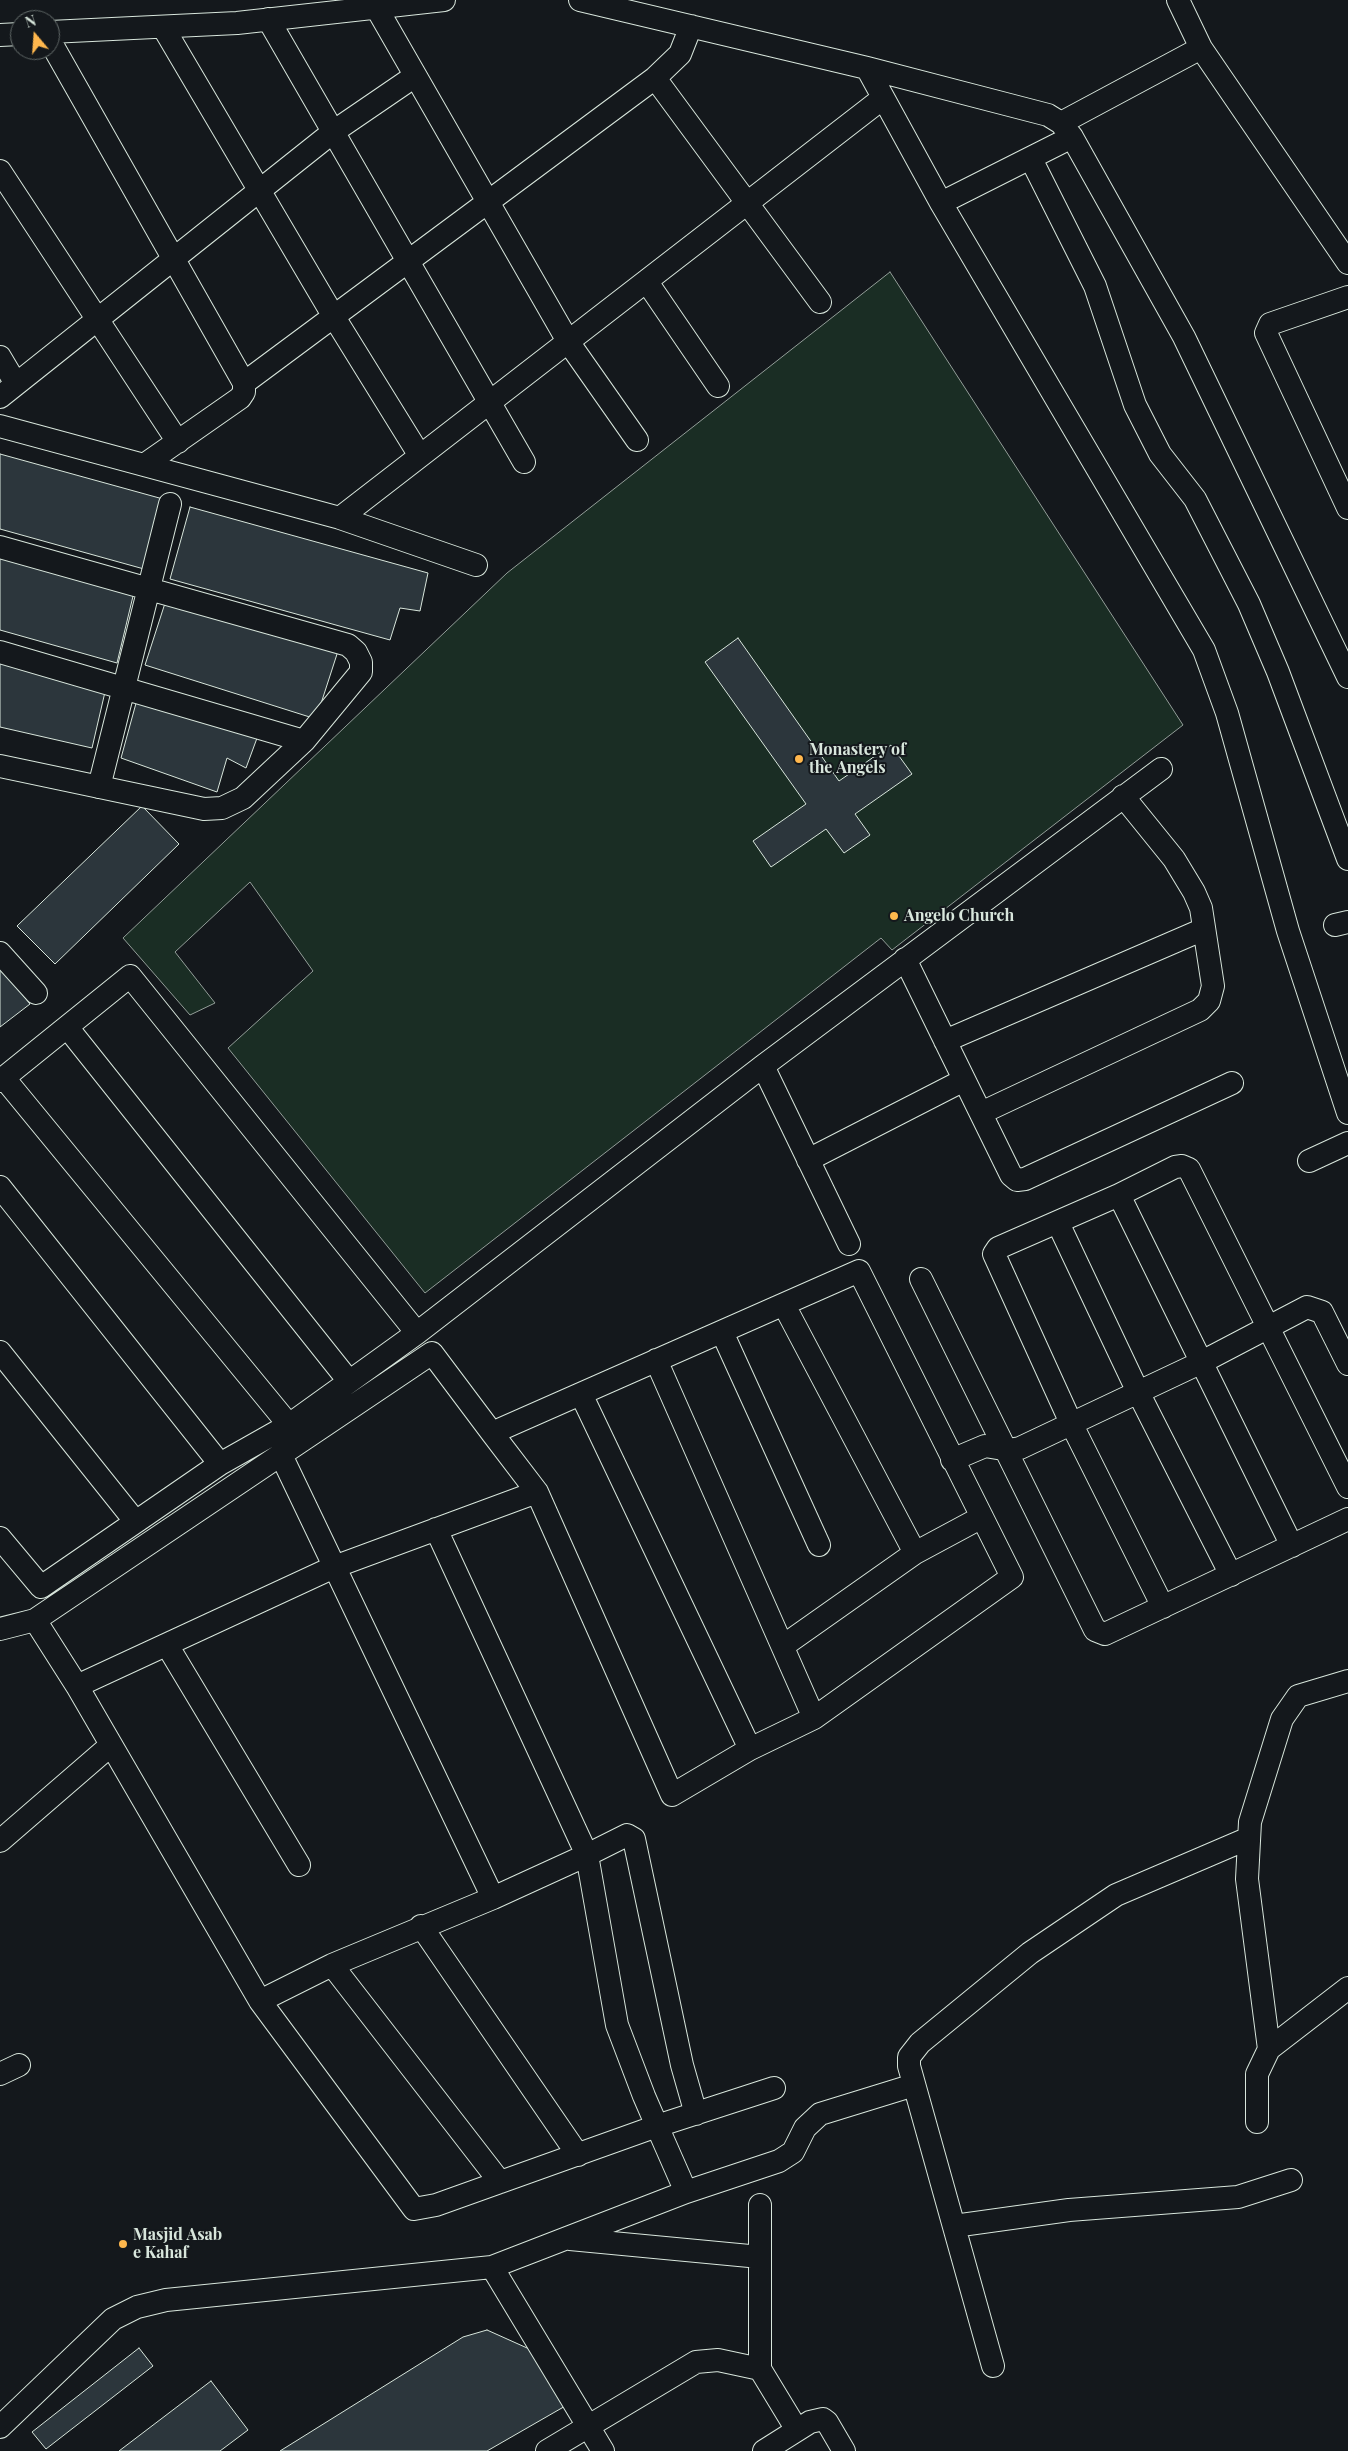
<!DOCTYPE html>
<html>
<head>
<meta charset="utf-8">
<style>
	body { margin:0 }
	#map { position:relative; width:1348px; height:2451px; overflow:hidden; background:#14181c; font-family:"Playfair Display",serif }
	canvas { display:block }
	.north { position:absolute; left:10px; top:10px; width:50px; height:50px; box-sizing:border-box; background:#14181c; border:1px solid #626a69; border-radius:50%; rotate:342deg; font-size:14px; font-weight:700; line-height:20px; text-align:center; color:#d8e6dc }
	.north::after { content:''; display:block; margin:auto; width:18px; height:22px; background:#ffb74d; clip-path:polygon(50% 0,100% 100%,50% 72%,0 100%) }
</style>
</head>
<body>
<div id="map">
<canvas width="1348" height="2451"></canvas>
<div class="north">N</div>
</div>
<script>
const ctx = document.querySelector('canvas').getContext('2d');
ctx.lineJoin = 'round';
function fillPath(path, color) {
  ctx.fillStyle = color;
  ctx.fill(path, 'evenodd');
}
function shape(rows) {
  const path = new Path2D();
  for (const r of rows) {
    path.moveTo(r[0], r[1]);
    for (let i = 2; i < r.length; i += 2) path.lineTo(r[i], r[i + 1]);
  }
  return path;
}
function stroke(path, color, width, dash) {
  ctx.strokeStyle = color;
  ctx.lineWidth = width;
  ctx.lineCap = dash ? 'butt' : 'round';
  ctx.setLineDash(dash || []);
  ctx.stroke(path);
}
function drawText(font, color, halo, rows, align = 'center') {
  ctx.font = font + ' "Playfair Display",serif';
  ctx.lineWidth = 4;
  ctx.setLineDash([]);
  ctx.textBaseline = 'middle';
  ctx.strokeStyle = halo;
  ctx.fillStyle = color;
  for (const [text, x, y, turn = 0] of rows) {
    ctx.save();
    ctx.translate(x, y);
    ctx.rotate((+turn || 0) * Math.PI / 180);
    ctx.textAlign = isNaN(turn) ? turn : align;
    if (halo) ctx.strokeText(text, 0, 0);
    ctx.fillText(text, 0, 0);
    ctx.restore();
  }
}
const green = shape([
	[890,272,1183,725,892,950,881,938,425,1293,228,1048,313,971,250,882,175,952,215,1003,190,1015,123,938,507,573,890,272]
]);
fillPath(green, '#1a2d24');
stroke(green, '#939e99', 1);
const building = shape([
	[0,454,163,499,144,569,0,529,0,454],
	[190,507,428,573,420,611,400,608,390,640,170,579,190,507],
	[0,551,134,592,117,663,0,630,0,551],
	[167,597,338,651,316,719,145,665,167,597],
	[738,638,839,781,891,745,912,774,855,814,870,835,844,853,826,829,771,867,753,841,806,804,705,662,738,638],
	[0,654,108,679,92,748,0,727,0,654],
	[138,696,260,730,246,768,227,758,217,792,121,758,138,696],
	[142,806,179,844,55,964,17,926,142,806],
	[0,966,30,1004,0,1027,0,966],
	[487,2330,536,2352,574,2401,487,2451,280,2451,463,2337,487,2330],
	[139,2348,153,2366,46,2449,32,2432,139,2348],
	[211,2381,248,2430,220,2451,119,2451,211,2381]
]);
fillPath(building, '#2c363c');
stroke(building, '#d8e6dc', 1);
const minor = shape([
	[580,0,867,68,1048,115,1061,123,1072,137,1184,337,1348,677],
	[1178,0,1201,48,1348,263],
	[376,7,569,343,637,440],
	[268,19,524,462],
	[163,27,334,317,420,456],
	[50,32,237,23,444,0],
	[0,35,20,34],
	[50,41,244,383,244,392,240,398,144,465],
	[867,68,941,203,1204,650,1227,713,1288,931,1348,1113],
	[655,78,820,302],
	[1061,123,1201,48],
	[1031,159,1095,286,1135,405,1160,454,1195,499,1249,604,1278,672,1348,859],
	[0,171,178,442],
	[941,203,1072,137],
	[647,282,718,386],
	[1348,297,1270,324,1266,333,1348,508],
	[0,357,16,384],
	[244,383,655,78,680,54,691,26],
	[0,397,333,132,415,76],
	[0,426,340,518,476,565],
	[340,518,883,98],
	[0,547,348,645,356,652,361,662,361,672,304,741,243,798,222,808,204,809,0,766],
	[0,652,304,741],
	[99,787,170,504],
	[1335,925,1348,922],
	[0,953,36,993],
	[905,959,1011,1175,1017,1180,1025,1179,1232,1083],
	[67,1027,348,1380],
	[945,1041,1204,929],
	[763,1066,849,1244],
	[4,1078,289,1425],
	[0,1081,130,976,417,1333],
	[981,1113,1200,1010,1209,1001,1213,986,1201,908,1194,892,1174,859,1123,796],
	[808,1160,964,1080],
	[1309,1161,1348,1143],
	[0,1187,220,1464],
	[1119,1195,1292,1546],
	[1058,1223,1138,1392,1231,1575],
	[921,1279,1095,1630,1105,1634,1348,1519],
	[784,1305,915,1553],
	[722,1332,819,1545],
	[0,1352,135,1521],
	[656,1360,814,1718],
	[581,1394,750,1749],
	[281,1455,493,1898],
	[952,1460,985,1446,1009,1450,1020,1448,1202,1362,1307,1307,1322,1312,1348,1364],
	[436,1529,587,1855,627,1835,634,1839,682,2065,696,2114],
	[0,1538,41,1587,220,1464,289,1425,417,1333,763,1066,1161,769],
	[1163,1607,1071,1423,994,1254,998,1248,1119,1195,1175,1167,1182,1166,1189,1169,1348,1487],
	[35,1620,77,1686,260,2001],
	[0,1629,35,1620,432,1353,492,1433,537,1492,672,1795,750,1749,814,1718,1012,1577,859,1271,492,1433],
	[167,1645,299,1865],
	[783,1646,915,1553,982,1517],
	[77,1686,334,1567,537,1492],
	[0,1841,111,1745],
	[421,1926,578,2155],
	[332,1965,500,2182],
	[1269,2049,1247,1879,1250,1822,1282,1719,1298,1696,1348,1681],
	[0,2074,19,2065],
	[1257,2122,1257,2074,1269,2049,1348,1988],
	[686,2192,657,2126,644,2096,617,2025,587,1855,493,1898,332,1965,260,2001,414,2209,436,2205,657,2126,774,2088],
	[760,2205,760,2369,797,2430],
	[954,2226,1069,2210,1238,2197,1291,2180],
	[570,2239,760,2257],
	[492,2267,603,2451],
	[993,2366,909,2066,909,2057,920,2043,1030,1953,1116,1895,1249,1838],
	[0,2427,113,2319,137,2307,166,2300,492,2267,686,2192,779,2161,793,2152,805,2128,820,2114,914,2085],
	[547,2451,696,2362,718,2360,760,2369],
	[764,2451,810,2422,823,2419,827,2422,844,2451]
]);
stroke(minor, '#d8e6dc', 24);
stroke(minor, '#14181c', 22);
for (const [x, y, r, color] of [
	[799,759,5,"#ffb74d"],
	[894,916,5,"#ffb74d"],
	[123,2244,5,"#ffb74d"]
]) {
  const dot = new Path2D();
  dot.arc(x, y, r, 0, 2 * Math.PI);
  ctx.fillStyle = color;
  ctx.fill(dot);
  stroke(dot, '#14181c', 2);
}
drawText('bold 16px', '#d8e6dc', '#14181c', [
	["Monastery of",809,750],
	["the Angels",809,768],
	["Angelo Church",904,916],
	["Masjid Asab",133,2235],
	["e Kahaf",133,2253]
], 'left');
</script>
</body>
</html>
